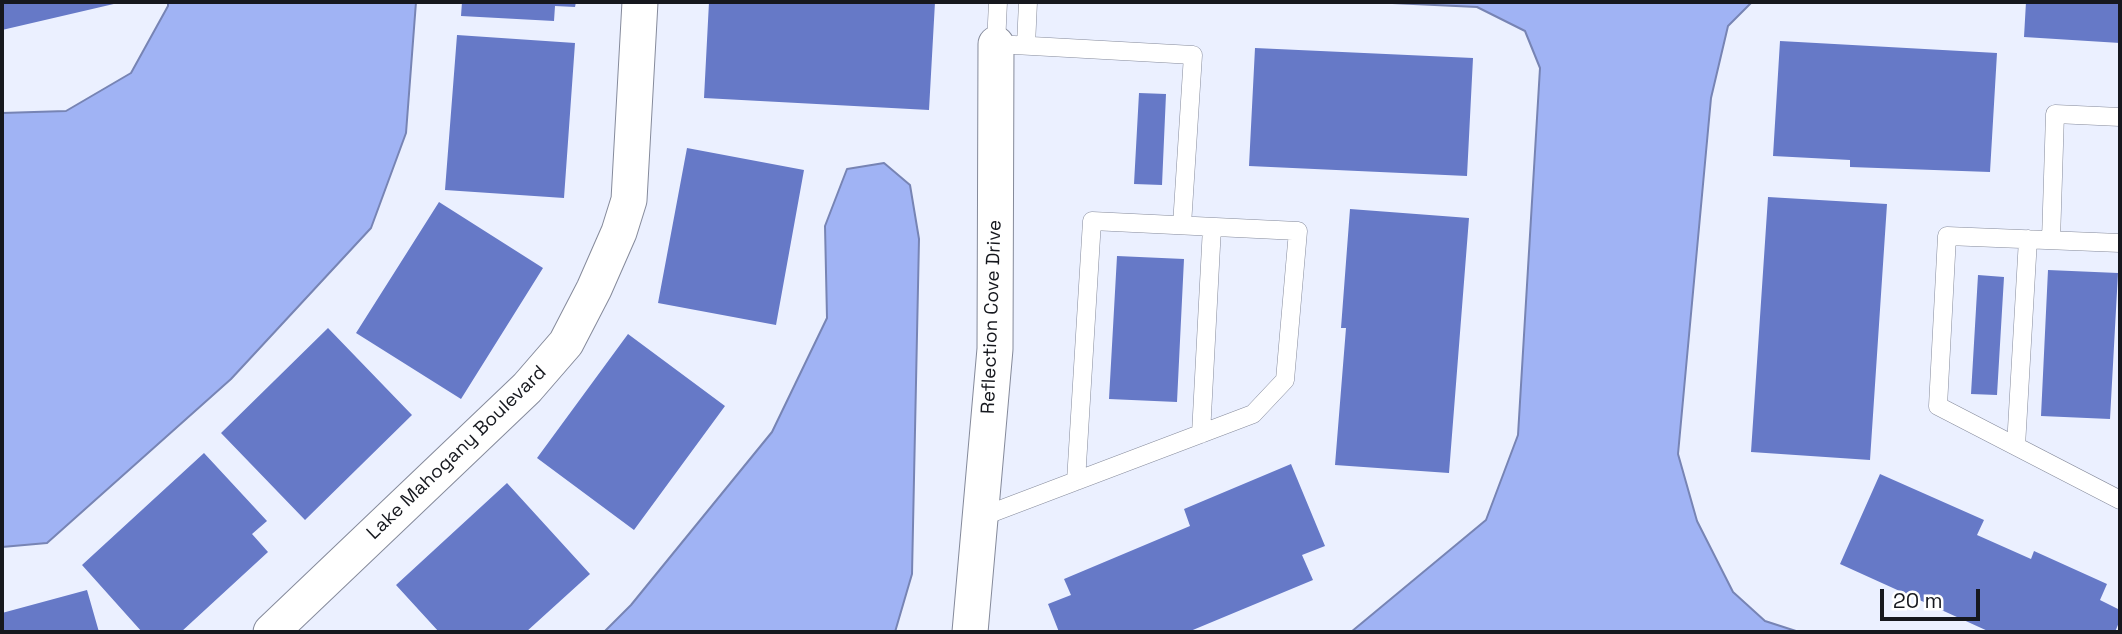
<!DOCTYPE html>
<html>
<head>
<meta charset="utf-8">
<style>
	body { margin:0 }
	#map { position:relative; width:2122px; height:634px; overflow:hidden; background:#ebf0ff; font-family:"Space Grotesk",sans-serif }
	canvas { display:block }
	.frame { position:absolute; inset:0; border:4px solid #16181e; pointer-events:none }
	.scale { position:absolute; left:1880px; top:589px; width:100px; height:32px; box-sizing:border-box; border:4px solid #16181e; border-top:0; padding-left:9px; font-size:21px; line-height:24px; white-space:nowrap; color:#16181e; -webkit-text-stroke:5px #fff; paint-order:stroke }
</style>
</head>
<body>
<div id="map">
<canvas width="2122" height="634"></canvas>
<div class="frame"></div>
<div class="scale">20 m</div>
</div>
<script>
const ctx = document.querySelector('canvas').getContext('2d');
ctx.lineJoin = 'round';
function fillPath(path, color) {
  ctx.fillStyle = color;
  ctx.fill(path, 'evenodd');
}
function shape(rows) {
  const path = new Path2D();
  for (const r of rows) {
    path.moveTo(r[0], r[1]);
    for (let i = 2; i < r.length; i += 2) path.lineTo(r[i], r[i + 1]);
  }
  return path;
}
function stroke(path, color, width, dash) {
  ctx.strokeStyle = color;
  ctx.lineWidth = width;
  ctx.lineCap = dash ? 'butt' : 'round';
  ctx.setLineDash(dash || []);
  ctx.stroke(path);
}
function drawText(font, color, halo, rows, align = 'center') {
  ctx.font = font + ' "Space Grotesk",sans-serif';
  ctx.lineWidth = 7;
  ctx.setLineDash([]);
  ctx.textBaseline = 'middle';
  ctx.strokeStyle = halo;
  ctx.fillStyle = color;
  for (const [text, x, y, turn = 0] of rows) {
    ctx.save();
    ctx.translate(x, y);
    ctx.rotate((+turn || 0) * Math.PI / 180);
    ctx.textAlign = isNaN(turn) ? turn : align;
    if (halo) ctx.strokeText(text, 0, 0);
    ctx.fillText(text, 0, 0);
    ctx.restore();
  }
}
const water = shape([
	[168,2,416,2,406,133,371,228,231,379,47,543,2,547,2,113,66,111,131,73,168,6,168,2],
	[1371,2,1752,2,1728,26,1711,98,1678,454,1697,521,1733,592,1765,621,1799,632,1351,632,1486,520,1518,435,1540,68,1525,31,1477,7,1371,2],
	[884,163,910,185,919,239,912,574,895,632,604,632,631,605,772,432,827,318,825,226,847,169,884,163]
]);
fillPath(water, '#a0b3f4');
stroke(water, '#7784b4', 2);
fillPath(shape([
	[2,2,118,2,118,3,2,30],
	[462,2,576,2,575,7,555,6,554,21,461,16],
	[709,2,935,2,929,110,704,98],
	[2026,2,2120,2,2120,43,2024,37],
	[457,35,575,43,564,198,445,190],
	[1780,41,1997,53,1990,172,1850,167,1850,160,1773,156],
	[1255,48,1473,58,1467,176,1249,166],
	[1139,93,1166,94,1162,185,1134,184],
	[687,148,804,170,776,325,658,303],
	[1768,197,1887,204,1870,460,1751,452],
	[439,202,543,268,461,399,356,333],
	[1350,209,1469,218,1449,473,1335,465,1346,328,1341,328],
	[1117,256,1184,259,1177,402,1109,399],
	[2048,270,2118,273,2110,419,2041,416],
	[1978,275,2004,277,1997,395,1971,394],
	[328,328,412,415,305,520,221,433],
	[628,334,725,406,634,530,537,458],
	[204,453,267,521,252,534,268,552,181,632,142,632,82,565],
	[1291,464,1325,546,1302,555,1313,580,1188,632,1059,632,1048,604,1071,595,1064,579,1190,526,1184,509],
	[1880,474,1984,520,1977,535,2031,559,2034,551,2107,584,2100,600,2120,610,2120,620,2115,632,1990,632,1840,564],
	[507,483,590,574,526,632,439,632,396,585],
	[87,590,99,632,2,632,2,613]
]), '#6679c7');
const lane = shape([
	[998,2,996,44,1193,55,1182,225],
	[1026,45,1028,2],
	[2051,240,2055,114,2120,117],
	[2120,243,1947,236,1938,406,2120,500],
	[1201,434,1212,227],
	[2016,446,2028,239],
	[981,517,1076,481,1253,414,1285,380,1298,231,1092,221,1076,481]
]);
const street = shape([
	[271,632,527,388,566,343,594,289,619,232,629,200,640,2],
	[970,632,995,349,996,44]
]);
stroke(lane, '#858a9b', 19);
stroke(street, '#858a9b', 37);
stroke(lane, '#fff', 18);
stroke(street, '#fff', 35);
drawText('19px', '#16181e', '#fff', [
	["Reflection Cove Drive",992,317,-88],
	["Lake Mahogany Boulevard",457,453,-44]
]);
</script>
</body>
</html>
